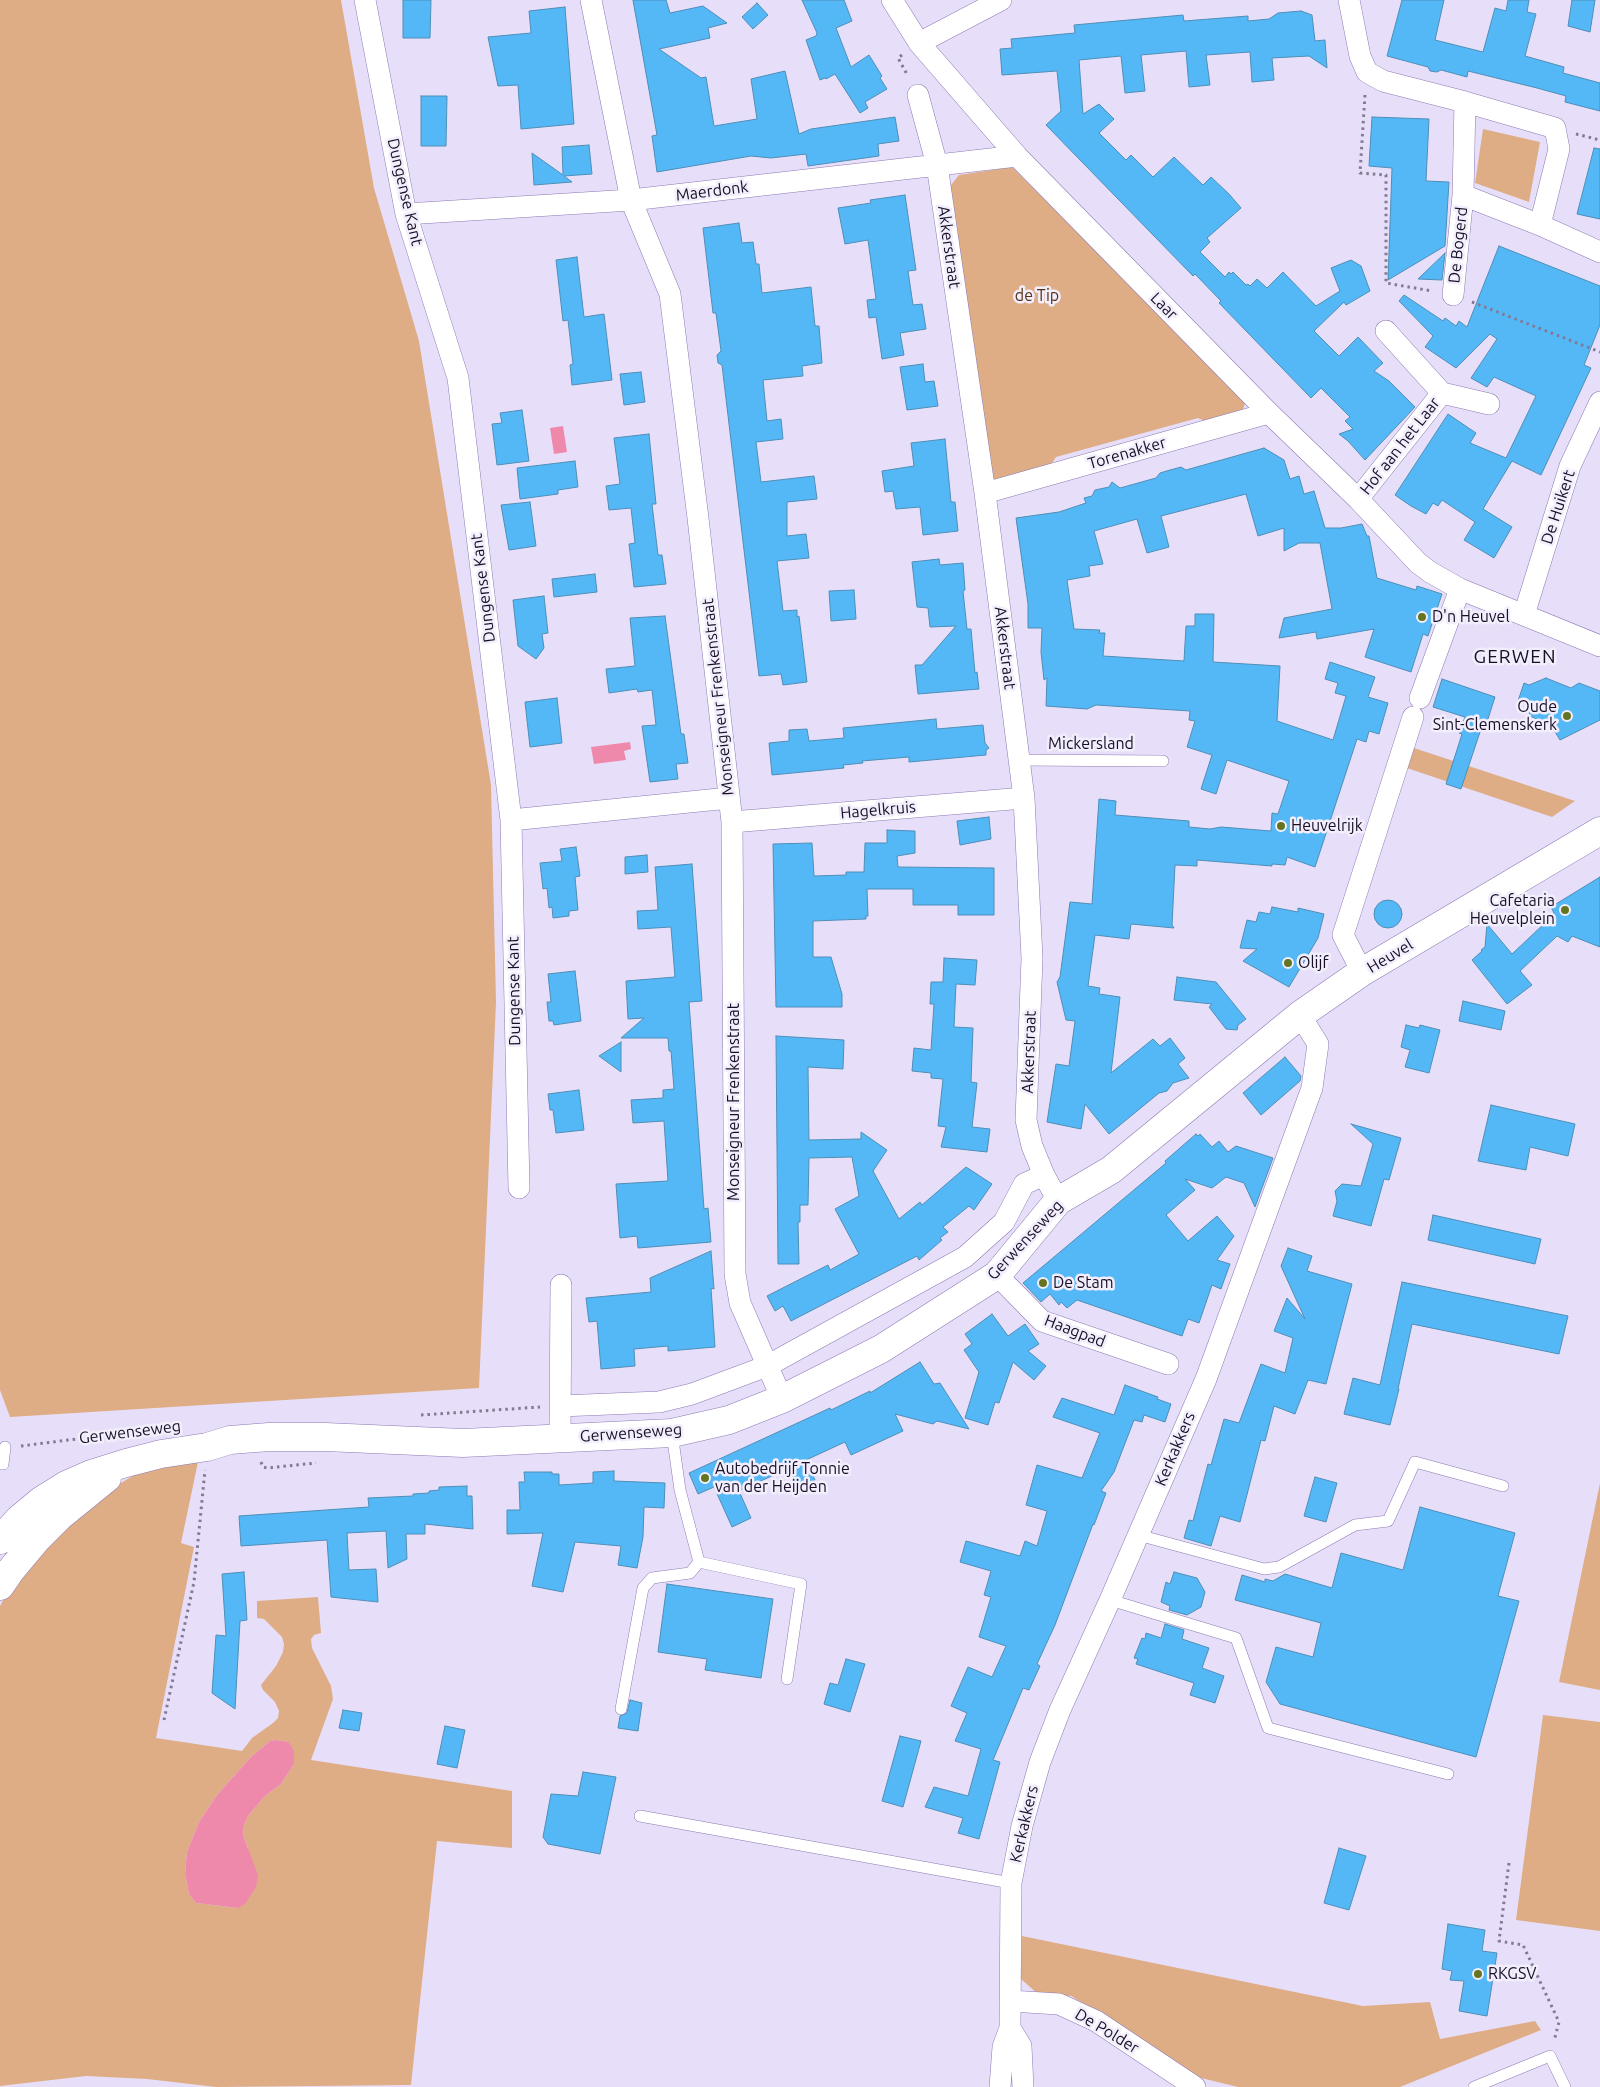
<!DOCTYPE html>
<html>
<head>
<meta charset="utf-8">
<style>
	body { margin:0 }
	canvas { display:block; background:#e7dff9 }
</style>
</head>
<body>
<canvas width="1600" height="2087"></canvas>
<script>
const ctx = document.querySelector('canvas').getContext('2d');
ctx.lineJoin = 'round';
function fillPath(path, color) {
  ctx.fillStyle = color;
  ctx.fill(path, 'evenodd');
}
function shape(rows) {
  const path = new Path2D();
  for (const r of rows) {
    if (r.length === 3) {
      path.moveTo(r[0] + r[2], r[1]);
      path.arc(r[0], r[1], r[2], 0, 2 * Math.PI);
      continue;
    }
    path.moveTo(r[0], r[1]);
    for (let i = 2; i < r.length; i += 2) path.lineTo(r[i], r[i + 1]);
  }
  return path;
}
function stroke(path, color, width, dash) {
  ctx.strokeStyle = color;
  ctx.lineWidth = width;
  ctx.lineCap = dash ? 'butt' : 'round';
  ctx.setLineDash(dash || []);
  ctx.stroke(path);
}
function drawText(font, color, halo, rows, align = 'center') {
  ctx.font = font + ' Ubuntu,sans-serif';
  ctx.lineWidth = 5;
  ctx.setLineDash([]);
  ctx.textBaseline = 'middle';
  ctx.strokeStyle = halo;
  ctx.fillStyle = color;
  for (const [text, x, y, turn = 0] of rows) {
    ctx.save();
    ctx.translate(x, y);
    ctx.rotate((+turn || 0) * Math.PI / 180);
    ctx.textAlign = isNaN(turn) ? turn : align;
    if (halo) ctx.strokeText(text, 0, 0);
    ctx.fillText(text, 0, 0);
    ctx.restore();
  }
}
fillPath(shape([
	[0,0,341,0,374,188,419,341,491,785,496,1002,479,1388,10,1417,0,1390],
	[1483,129,1540,142,1529,202,1475,183],
	[1012,167,1237,391,1245,403,1242,413,1209,423,1198,418,1056,457,1050,466,998,481,990,477,947,190,959,175],
	[1414,748,1575,801,1552,817,1407,768],
	[173,1462,198,1462,181,1543,194,1547,156,1738,242,1751,252,1738,273,1723,278,1718,279,1711,275,1702,263,1690,261,1685,276,1666,283,1652,284,1644,282,1637,264,1619,257,1618,257,1601,318,1597,321,1633,314,1635,311,1639,312,1648,331,1686,333,1699,311,1760,512,1791,512,1848,437,1841,411,2085,216,2087,147,2079,86,2076,0,2086,0,1606,14,1580,26,1562,108,1491,139,1472],
	[276,1740,287,1742,294,1764,281,1784,265,1796,248,1816,244,1825,243,1835,248,1848,238,1908,196,1903,189,1894,185,1874,187,1852,199,1822,217,1795,251,1757,270,1741],
	[1600,1483,1600,1690,1559,1682],
	[1543,1715,1600,1722,1600,1931,1516,1920],
	[1022,1936,1363,2006,1430,2002,1440,2039,1535,2021,1541,2030,1400,2087,1238,2087,1201,2078,1071,1996,1039,1995,1021,1979]
]), '#dead86');
fillPath(shape([
	[563,426,567,452,554,454,550,428],
	[630,742,631,749,624,751,626,760,594,764,591,747],
	[276,1740,288,1742,292,1747,294,1752,294,1764,281,1784,265,1796,248,1816,244,1825,243,1835,258,1875,256,1887,245,1904,238,1908,196,1903,189,1894,185,1874,187,1852,199,1822,217,1795,251,1757,270,1741]
]), '#ef89ab');
const building = shape([
	[403,0,431,0,430,38,403,38,403,0],
	[633,0,666,0,670,13,703,6,727,23,708,28,710,38,659,49,701,78,706,77,714,126,757,119,751,79,785,71,799,134,811,129,895,117,899,141,878,144,879,156,808,166,806,154,771,158,751,156,657,172,652,136,657,135,633,0],
	[802,0,844,0,852,21,836,28,851,67,869,55,882,76,880,78,887,89,865,102,868,108,860,113,835,74,826,79,825,78,820,80,806,40,816,36,817,33,802,0],
	[1402,0,1444,0,1435,40,1483,52,1495,8,1506,11,1508,0,1529,0,1527,12,1536,14,1525,56,1564,67,1563,73,1600,83,1600,111,1565,102,1566,96,1537,88,1468,71,1467,77,1441,70,1437,72,1430,71,1428,67,1387,56,1402,0],
	[1572,0,1595,0,1590,32,1568,26,1572,0],
	[757,3,768,15,753,29,742,17,757,3],
	[565,7,574,124,521,129,518,85,498,86,488,37,531,33,529,11,565,7],
	[1301,11,1312,15,1315,41,1325,40,1327,68,1309,56,1272,58,1274,80,1252,82,1250,52,1206,55,1210,85,1189,87,1186,51,1141,55,1145,91,1125,93,1121,56,1079,60,1083,114,1099,104,1114,119,1099,133,1126,160,1131,155,1153,177,1174,157,1203,185,1211,177,1229,194,1241,208,1207,238,1210,242,1200,252,1225,277,1229,272,1231,274,1233,272,1246,285,1248,284,1250,286,1257,279,1267,288,1283,272,1316,306,1340,291,1331,268,1351,260,1361,266,1370,291,1346,305,1344,302,1314,331,1339,356,1358,337,1383,363,1374,371,1389,381,1415,407,1365,460,1348,441,1339,434,1353,429,1345,421,1350,417,1321,388,1311,398,1219,303,1221,301,1195,274,1193,276,1046,125,1061,111,1057,71,1002,75,1000,49,1012,48,1011,39,1075,33,1074,25,1183,15,1184,21,1248,16,1248,21,1269,19,1278,13,1301,11],
	[421,96,447,96,446,146,421,146,421,96],
	[1372,117,1429,119,1426,181,1449,182,1445,246,1388,280,1392,168,1369,166,1372,117],
	[589,145,592,174,564,176,572,182,534,185,532,153,563,175,562,147,589,145],
	[1594,148,1600,149,1600,219,1577,214,1594,148],
	[905,195,916,270,908,271,913,305,922,304,926,329,900,333,904,355,882,359,876,317,869,318,867,300,876,299,868,240,845,244,838,208,871,203,870,200,905,195],
	[739,223,742,243,753,242,756,264,759,264,762,293,811,287,815,326,819,326,822,363,802,366,803,376,763,380,767,421,781,419,783,439,756,442,761,482,814,476,817,499,787,502,787,536,806,534,809,558,777,561,783,611,797,610,797,617,799,616,807,682,783,685,781,674,759,676,722,365,718,363,717,355,721,351,716,313,713,313,703,228,739,223],
	[1499,246,1600,286,1600,325,1584,365,1591,368,1541,475,1512,461,1483,509,1512,527,1494,558,1464,540,1475,522,1442,500,1438,506,1433,503,1426,514,1411,506,1395,495,1448,414,1476,433,1470,443,1506,458,1536,396,1494,377,1487,387,1471,378,1497,339,1490,334,1456,368,1425,347,1433,336,1399,301,1404,295,1443,321,1445,318,1456,326,1459,321,1467,327,1499,246],
	[1445,253,1442,280,1418,279,1445,253],
	[577,257,584,317,604,314,612,380,572,385,570,365,573,364,568,320,563,321,556,260,577,257],
	[923,364,925,382,934,381,938,406,907,410,900,367,923,364],
	[641,372,645,402,624,405,620,374,641,372],
	[522,410,529,461,497,465,492,424,502,423,500,413,522,410],
	[649,434,656,504,652,504,658,555,662,555,666,584,634,587,629,544,635,543,631,508,609,510,606,486,620,484,614,438,649,434],
	[945,439,951,502,955,502,958,531,923,535,920,507,896,509,893,491,885,492,882,471,914,466,911,443,945,439],
	[1264,448,1284,460,1290,479,1299,476,1304,494,1314,491,1325,528,1341,528,1362,524,1367,536,1369,536,1377,578,1416,590,1417,586,1442,594,1428,636,1423,634,1411,672,1365,657,1374,629,1317,639,1316,632,1279,638,1284,618,1332,609,1320,543,1299,543,1284,551,1284,528,1258,536,1246,494,1161,516,1169,547,1147,553,1137,519,1094,531,1103,564,1089,566,1090,576,1067,580,1074,629,1100,630,1099,633,1105,633,1103,656,1184,661,1186,626,1195,626,1195,614,1214,614,1213,662,1280,666,1277,721,1333,740,1346,696,1335,693,1338,683,1325,679,1330,662,1375,677,1368,697,1388,703,1379,734,1369,731,1366,742,1357,739,1315,867,1287,857,1285,865,1272,864,1272,866,1197,860,1197,866,1175,865,1172,925,1174,928,1131,924,1129,939,1095,935,1088,986,1100,988,1099,994,1120,997,1111,1073,1153,1039,1160,1046,1170,1038,1185,1058,1178,1064,1189,1078,1173,1083,1167,1091,1159,1093,1109,1134,1085,1104,1081,1129,1047,1122,1056,1064,1069,1066,1075,1021,1066,1020,1057,982,1060,977,1070,902,1092,904,1099,799,1116,801,1115,815,1189,821,1189,827,1210,829,1221,827,1271,831,1272,813,1278,814,1289,781,1227,760,1216,794,1201,789,1212,755,1187,747,1195,721,1189,720,1190,711,1096,705,1087,709,1046,706,1047,678,1044,680,1041,652,1042,628,1028,628,1028,604,1016,518,1059,512,1086,503,1084,498,1092,496,1095,490,1109,487,1112,482,1120,488,1156,478,1160,473,1170,470,1181,467,1186,470,1264,448],
	[575,461,578,487,558,490,558,494,520,499,517,468,575,461],
	[530,502,536,546,509,550,501,505,530,502],
	[939,559,940,565,963,563,965,590,963,591,967,629,971,629,975,673,977,672,979,689,918,694,915,665,922,665,956,626,930,627,928,608,917,607,912,562,939,559],
	[595,574,597,592,554,597,552,579,595,574],
	[854,590,856,619,831,621,829,591,854,590],
	[544,596,548,633,542,634,544,648,536,659,518,646,513,600,544,596],
	[665,616,681,734,684,734,688,763,676,764,678,779,650,782,642,726,656,725,652,690,638,692,637,689,609,693,606,669,635,666,630,618,665,616],
	[1546,678,1571,688,1579,683,1600,691,1600,720,1560,740,1552,727,1530,716,1527,704,1518,701,1524,683,1529,685,1546,678],
	[1442,679,1495,697,1486,725,1483,723,1461,789,1446,784,1462,734,1459,733,1465,717,1433,707,1442,679],
	[557,698,562,743,530,747,525,702,557,698],
	[936,719,937,729,983,725,985,743,989,748,986,750,986,755,909,762,909,757,862,761,863,763,843,765,844,768,772,775,769,743,789,741,789,730,807,729,809,741,844,738,843,728,936,719],
	[989,817,991,839,960,845,957,821,989,817],
	[887,830,915,831,915,853,897,856,898,867,994,868,994,915,958,915,958,905,913,905,913,889,867,889,868,916,866,916,866,919,813,921,813,957,831,957,842,994,842,1007,776,1007,773,844,812,843,814,876,846,875,846,872,864,872,865,843,887,843,887,830],
	[576,847,580,876,575,877,578,910,569,911,569,916,553,918,552,907,549,908,547,888,543,889,540,863,562,861,560,849,576,847],
	[647,855,648,872,625,874,625,857,647,855],
	[692,864,702,1001,689,1002,704,1209,708,1208,711,1242,638,1248,637,1236,620,1238,616,1184,668,1181,664,1121,633,1123,631,1100,663,1098,663,1090,674,1089,671,1051,669,1051,668,1038,621,1038,644,1018,628,1019,626,981,675,977,671,927,638,929,637,911,658,910,655,867,692,864],
	[1600,877,1600,947,1572,936,1568,942,1557,936,1520,971,1532,985,1507,1004,1472,960,1482,951,1481,950,1485,947,1487,924,1512,954,1546,922,1544,919,1554,913,1551,907,1600,877],
	[1388,914,14],
	[1272,907,1298,912,1298,908,1324,914,1318,938,1289,987,1243,961,1257,949,1240,948,1247,920,1256,922,1259,912,1270,914,1272,907],
	[944,958,977,960,975,985,956,984,954,1027,973,1028,971,1082,977,1083,972,1127,990,1129,987,1152,941,1147,946,1127,938,1126,943,1079,931,1078,931,1073,912,1071,914,1048,931,1050,934,1004,930,1004,931,982,943,982,944,958],
	[575,971,581,1021,554,1025,553,1021,549,1021,547,1002,551,1002,548,974,575,971],
	[1177,977,1216,982,1246,1019,1238,1025,1237,1030,1226,1029,1209,1007,1212,1004,1174,1000,1177,977],
	[1463,1001,1505,1011,1501,1030,1459,1021,1463,1001],
	[1406,1025,1419,1028,1420,1025,1440,1030,1429,1073,1405,1067,1410,1050,1401,1047,1406,1025],
	[776,1036,844,1040,843,1069,808,1067,809,1140,861,1139,861,1132,887,1150,873,1171,899,1219,920,1202,922,1205,966,1167,992,1184,974,1210,969,1206,943,1227,948,1232,940,1238,942,1240,919,1260,917,1256,791,1321,783,1306,775,1311,767,1296,828,1265,830,1270,859,1254,835,1209,859,1196,852,1157,809,1158,808,1205,800,1205,800,1222,798,1222,799,1264,778,1264,776,1036],
	[621,1042,621,1072,599,1056,621,1042],
	[1285,1057,1301,1076,1300,1081,1261,1115,1243,1093,1285,1057],
	[579,1090,584,1130,556,1133,553,1110,550,1110,548,1094,579,1090],
	[1491,1105,1575,1124,1568,1156,1530,1147,1526,1170,1478,1161,1491,1105],
	[1351,1124,1401,1138,1389,1180,1384,1179,1371,1226,1333,1216,1337,1201,1335,1191,1342,1184,1361,1186,1373,1144,1351,1124],
	[1196,1134,1198,1136,1200,1134,1212,1147,1219,1141,1228,1152,1236,1146,1273,1158,1255,1207,1244,1183,1226,1177,1212,1188,1185,1179,1195,1190,1166,1215,1188,1241,1217,1216,1234,1236,1217,1260,1230,1264,1222,1286,1221,1289,1212,1285,1199,1323,1188,1319,1182,1336,1077,1300,1067,1308,1061,1302,1059,1305,1050,1294,1041,1302,1023,1283,1166,1163,1165,1161,1196,1134],
	[1433,1215,1541,1239,1535,1264,1428,1240,1433,1215],
	[1288,1248,1312,1256,1307,1271,1352,1284,1326,1384,1308,1380,1295,1414,1274,1406,1265,1441,1261,1440,1240,1522,1220,1516,1211,1546,1184,1538,1189,1520,1193,1521,1208,1464,1211,1465,1224,1419,1239,1423,1261,1364,1285,1373,1293,1338,1274,1331,1287,1298,1305,1319,1281,1266,1288,1248],
	[711,1251,714,1289,711,1288,715,1347,668,1351,668,1346,634,1349,635,1366,601,1369,597,1321,589,1322,586,1298,651,1292,650,1278,711,1251],
	[1402,1282,1568,1316,1559,1354,1412,1324,1398,1389,1399,1389,1390,1425,1344,1414,1353,1378,1380,1385,1402,1282],
	[992,1314,1008,1336,1025,1324,1039,1344,1028,1351,1046,1366,1034,1380,1013,1362,999,1403,995,1402,988,1425,965,1418,979,1372,964,1350,972,1344,965,1334,992,1314],
	[920,1362,934,1384,940,1383,969,1429,937,1421,933,1424,895,1414,903,1431,851,1455,845,1442,806,1460,815,1480,798,1488,789,1468,739,1491,751,1518,732,1527,714,1487,698,1494,689,1473,830,1408,831,1410,870,1391,870,1393,920,1362],
	[1125,1385,1158,1397,1157,1399,1171,1404,1165,1422,1144,1415,1142,1422,1134,1420,1114,1472,1101,1491,1106,1493,1094,1525,1093,1524,1055,1625,1037,1664,1040,1666,1029,1690,1023,1688,993,1760,1000,1762,979,1839,958,1833,963,1818,925,1807,934,1787,968,1796,981,1749,955,1741,967,1713,951,1706,968,1667,992,1677,1006,1646,979,1637,991,1597,984,1595,991,1571,960,1562,966,1541,1020,1556,1025,1541,1037,1546,1047,1511,1026,1505,1037,1465,1082,1478,1100,1433,1053,1417,1062,1398,1114,1415,1125,1385],
	[614,1471,614,1481,665,1483,664,1508,644,1507,643,1537,637,1568,618,1565,621,1546,575,1542,563,1592,532,1586,543,1533,507,1534,507,1510,520,1510,519,1482,525,1482,524,1472,552,1472,552,1474,559,1474,559,1485,593,1483,593,1472,614,1471],
	[1315,1477,1337,1483,1326,1522,1304,1516,1315,1477],
	[467,1486,467,1496,472,1496,473,1529,425,1524,425,1534,406,1534,407,1559,388,1568,386,1531,347,1533,349,1570,376,1569,378,1602,331,1597,327,1540,241,1546,239,1516,369,1507,368,1498,413,1496,413,1494,429,1493,429,1491,439,1490,439,1487,467,1486],
	[1420,1507,1515,1533,1498,1596,1519,1601,1476,1757,1280,1704,1266,1682,1276,1647,1313,1657,1321,1623,1235,1600,1242,1575,1265,1582,1265,1579,1273,1581,1285,1574,1332,1588,1341,1553,1403,1570,1420,1507],
	[244,1572,247,1620,240,1621,235,1709,212,1693,216,1635,226,1636,222,1574,244,1572],
	[1174,1572,1197,1578,1205,1592,1201,1607,1187,1615,1169,1610,1170,1606,1161,1602,1166,1582,1170,1584,1174,1572],
	[667,1584,773,1599,761,1678,705,1670,707,1659,658,1652,667,1584],
	[1165,1624,1184,1630,1182,1639,1209,1648,1202,1668,1224,1676,1215,1703,1190,1695,1194,1683,1136,1664,1138,1659,1134,1658,1142,1638,1145,1639,1146,1633,1161,1638,1165,1624],
	[846,1659,865,1664,850,1712,824,1704,830,1683,838,1685,846,1659],
	[630,1700,642,1703,638,1731,618,1728,620,1716,627,1713,630,1700],
	[343,1710,362,1713,359,1731,339,1728,343,1710],
	[445,1726,465,1730,457,1768,437,1764,445,1726],
	[900,1736,921,1741,903,1807,882,1801,900,1736],
	[583,1772,616,1777,600,1854,548,1844,543,1837,551,1794,578,1796,583,1772],
	[1339,1848,1366,1856,1349,1910,1324,1903,1339,1848],
	[1448,1924,1485,1930,1482,1951,1497,1953,1487,2016,1459,2011,1464,1981,1450,1980,1452,1971,1442,1969,1448,1924]
]);
fillPath(building, '#54b8f7');
stroke(building, '#4f8eb7', 1);
const lane = shape([
	[1019,760,1163,761],
	[672,1433,680,1490,699,1562,801,1584,787,1679],
	[0,1464,3,1464,5,1447],
	[1138,1535,1264,1569,1279,1567,1355,1525,1388,1521,1415,1462,1503,1486],
	[1110,1600,1236,1638,1268,1728,1448,1774],
	[621,1709,643,1588,652,1578,690,1573,699,1562],
	[640,1816,1011,1883],
	[1474,2087,1550,2056,1565,2087]
]);
const street = shape([
	[365,0,406,214,458,378,511,820,519,1188],
	[591,0,631,200,670,294,698,518,732,822,735,1274,740,1303,782,1399],
	[892,0,919,43,1017,156,1269,413,1358,499,1418,563,1430,572,1460,589,1600,646],
	[1349,0,1360,56,1367,72,1383,81,1465,102,1555,128,1559,149,1540,225],
	[919,43,1001,0],
	[918,95,937,165,985,493,1024,798,1032,958,1026,1120,1032,1146,1044,1175,1058,1201],
	[1465,102,1463,195,1540,225,1600,252],
	[406,214,631,200,1017,156],
	[1453,295,1463,195],
	[1442,393,1489,404],
	[985,493,1269,413],
	[1358,499,1442,393,1386,331],
	[1524,615,1570,466,1600,402],
	[1420,698,1460,589],
	[511,820,729,798],
	[732,822,1024,798],
	[1362,972,1343,935,1413,717],
	[997,1275,1042,1321,1168,1364],
	[560,1406,659,1402,692,1394,767,1366,965,1257,1004,1222,1024,1184,1044,1175],
	[560,1437,561,1285],
	[1010,2001,1059,2004,1096,2021,1195,2087],
	[1010,2028,1021,2046,1023,2087],
	[1000,2087,1003,2047,1010,2028,1011,1883,1022,1826,1040,1762,1060,1710,1110,1600,1206,1379,1312,1088,1318,1044,1300,1015]
]);
const secondary = shape([
	[0,1540,19,1519,42,1500,66,1485,91,1474,126,1463,161,1454,207,1447,230,1440,269,1437,325,1437,463,1443,672,1433,729,1420,782,1399,881,1349,997,1275,1058,1201,1111,1170,1300,1015,1362,972,1600,831],
	[0,1586,11,1570,37,1539,59,1517,107,1478]
]);
stroke(lane, '#8d79b4', 12);
stroke(street, '#8d79b4', 22);
stroke(secondary, '#8d79b4', 29);
stroke(shape([
	[902,55,898,58,908,76],
	[1365,95,1360,173,1386,175,1386,283,1432,291],
	[1576,134,1600,140],
	[1472,302,1600,352],
	[421,1415,540,1407],
	[21,1446,148,1430],
	[261,1462,263,1467,267,1468,316,1463],
	[164,1720,194,1582,205,1470],
	[1509,1863,1499,1941,1523,1945,1559,2022,1554,2041]
]), '#827992', 3, [2.5, 4]);
stroke(lane, '#fff', 11);
stroke(street, '#fff', 21);
stroke(secondary, '#fff', 28);
for (const [x, y, r, color] of [
	[1422,617,5,"#657421"],
	[1567,716,5,"#657421"],
	[1281,826,5,"#657421"],
	[1565,910,5,"#657421"],
	[1288,963,5,"#657421"],
	[1043,1283,5,"#657421"],
	[705,1478,5,"#657421"],
	[1478,1974,5,"#657421"]
]) {
  const dot = new Path2D();
  dot.arc(x, y, r, 0, 2 * Math.PI);
  ctx.fillStyle = color;
  ctx.fill(dot);
  stroke(dot, '#f2eefc', 2);
}
drawText('16px', '#180f26', '#f2eefc', [
	["Maerdonk",712,191,-7],
	["Dungense Kant",405,192,77],
	["De Bogerd",1458,245,-84],
	["Akkerstraat",949,247,82],
	["Laar",1164,306,45],
	["Hof aan het Laar",1400,446,-52],
	["Torenakker",1127,453,-16],
	["De Huikert",1558,507,-72],
	["Dungense Kant",483,588,-97],
	["Akkerstraat",1005,648,83],
	["Monseigneur Frenkenstraat",718,697,-96],
	["Mickersland",1091,744],
	["Hagelkruis",878,810,-5],
	["Heuvel",1390,956,-31],
	["Dungense Kant",514,991,-91],
	["Akkerstraat",1029,1052,-88],
	["Monseigneur Frenkenstraat",734,1102,-90],
	["Gerwenseweg",1025,1240,-47],
	["Haagpad",1075,1331,21],
	["Gerwenseweg",130,1432,-7],
	["Gerwenseweg",631,1433,-4],
	["Kerkakkers",1175,1449,-67],
	["Kerkakkers",1024,1824,-77],
	["De Polder",1107,2031,31]
]);
drawText('16px', '#553317', '#f2eefc', [
	["de Tip",1037,296]
]);
drawText('16px', '#180f26', '#f2eefc', [
	["D'n Heuvel",1432,617],
	["Oude",1557,707,"right"],
	["Sint-Clemenskerk",1557,725,"right"],
	["Heuvelrijk",1291,826],
	["Cafetaria",1555,901,"right"],
	["Heuvelplein",1555,919,"right"],
	["Olijf",1298,963],
	["De Stam",1053,1283],
	["Autobedrijf Tonnie",715,1469],
	["van der Heijden",715,1487],
	["RKGSV",1488,1974]
], 'left');
ctx.letterSpacing = '1px';
drawText('19px', '#180f26', '#f2eefc', [
	["GERWEN",1515,657]
]);
ctx.letterSpacing = '0px';
</script>
</body>
</html>
